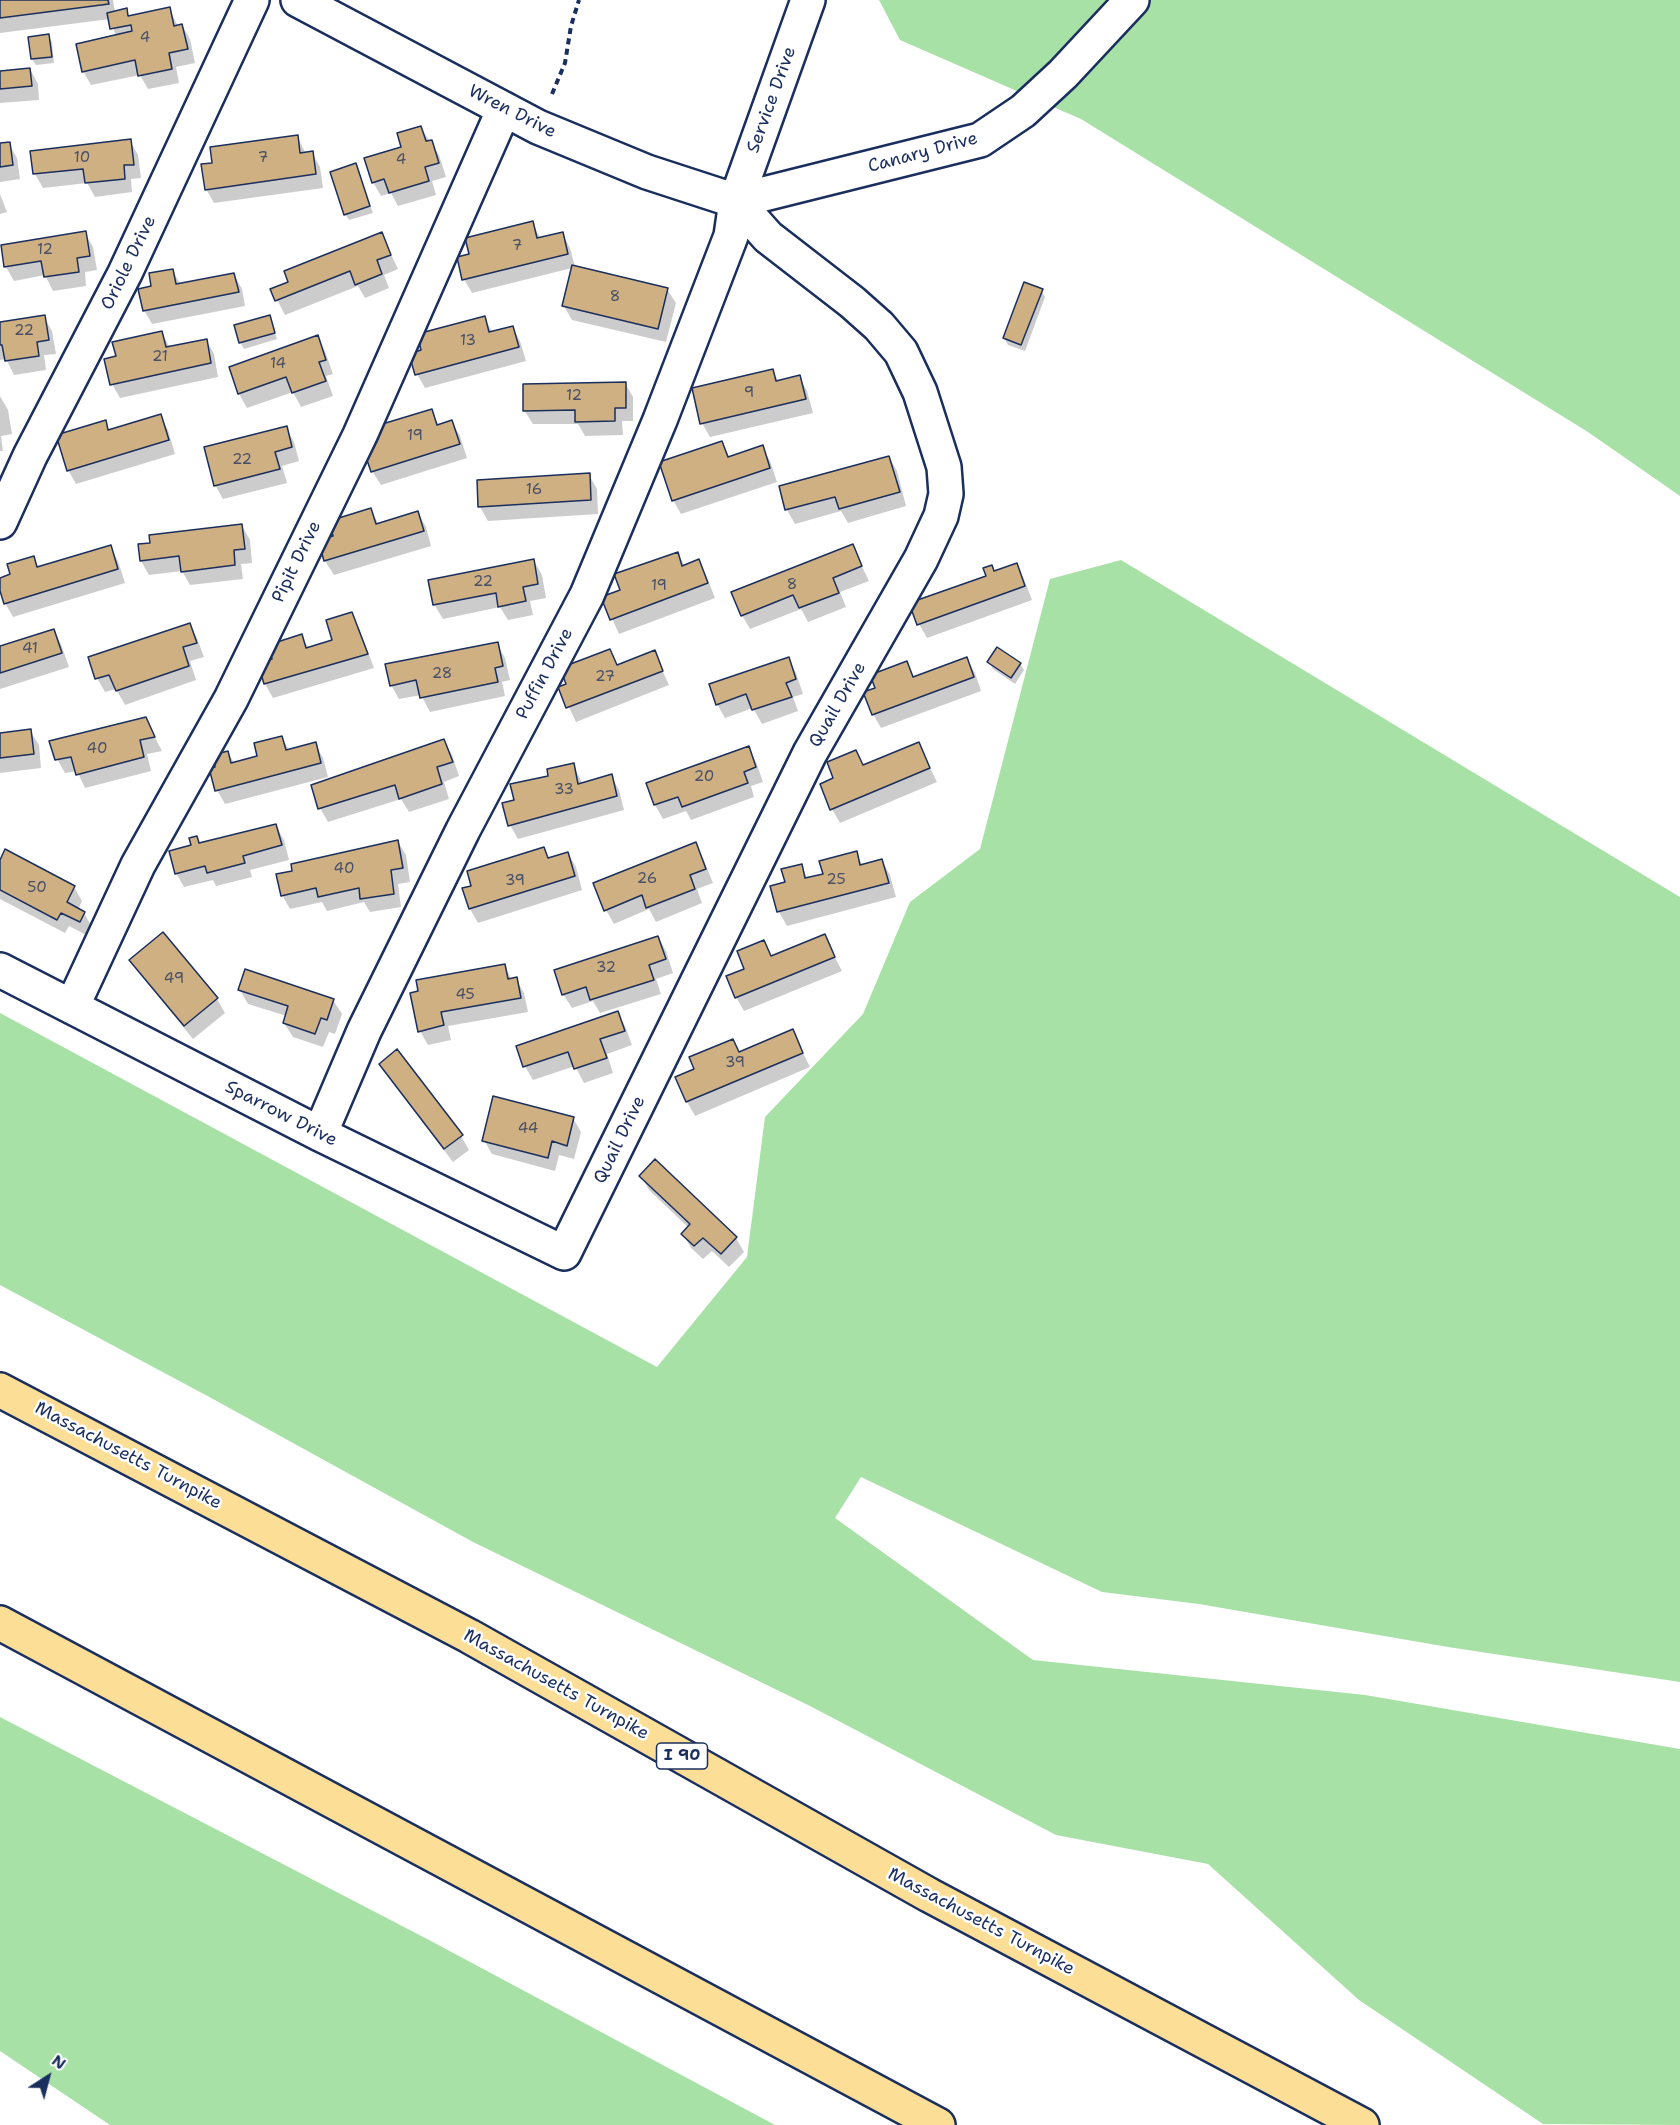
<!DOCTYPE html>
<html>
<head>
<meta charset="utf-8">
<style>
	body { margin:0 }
	#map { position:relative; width:1680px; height:2125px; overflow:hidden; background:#fff; font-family:"Shantell Sans",sans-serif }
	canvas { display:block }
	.north { position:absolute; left:18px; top:2047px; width:60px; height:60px; -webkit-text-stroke:4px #fff; paint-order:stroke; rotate:36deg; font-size:16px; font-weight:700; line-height:24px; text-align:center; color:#1b2f5e }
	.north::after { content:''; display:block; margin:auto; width:21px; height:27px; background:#1b2f5e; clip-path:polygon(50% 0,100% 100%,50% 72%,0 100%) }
</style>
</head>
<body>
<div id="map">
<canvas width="1680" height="2125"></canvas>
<div class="north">N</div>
</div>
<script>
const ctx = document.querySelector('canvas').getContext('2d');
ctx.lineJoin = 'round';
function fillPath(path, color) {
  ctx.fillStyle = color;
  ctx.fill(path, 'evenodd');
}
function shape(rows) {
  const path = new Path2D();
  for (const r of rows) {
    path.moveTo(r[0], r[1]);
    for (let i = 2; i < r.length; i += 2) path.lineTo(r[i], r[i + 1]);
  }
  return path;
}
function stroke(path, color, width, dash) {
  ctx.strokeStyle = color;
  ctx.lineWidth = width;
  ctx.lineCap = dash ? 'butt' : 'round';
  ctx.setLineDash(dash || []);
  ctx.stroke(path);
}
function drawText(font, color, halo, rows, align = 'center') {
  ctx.font = font + ' "Shantell Sans",sans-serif';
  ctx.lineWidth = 5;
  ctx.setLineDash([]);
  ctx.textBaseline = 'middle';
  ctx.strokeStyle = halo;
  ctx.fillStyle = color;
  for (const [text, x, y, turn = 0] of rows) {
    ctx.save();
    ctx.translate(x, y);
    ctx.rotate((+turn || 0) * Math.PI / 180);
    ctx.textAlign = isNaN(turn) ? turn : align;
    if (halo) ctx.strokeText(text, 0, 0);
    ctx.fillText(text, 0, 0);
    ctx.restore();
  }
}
fillPath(shape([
	[879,0,1680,0,1680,496,1588,432,1081,119,900,40],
	[1121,560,1680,897,1680,1682,1448,1647,1199,1604,1102,1592,861,1477,835,1518,1033,1660,1365,1695,1680,1749,1680,2125,1543,2124,1359,2000,1208,1864,1056,1835,810,1706,473,1542,213,1399,0,1285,0,1013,657,1367,747,1257,765,1117,863,1014,910,902,980,849,1050,579],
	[0,1717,429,1940,775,2125,110,2125,0,2051]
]), '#a7e1a6');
fillPath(shape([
	[0,0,113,0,115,12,126,10,130,17,169,9,178,26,182,25,190,39,195,63,176,67,179,83,148,89,140,75,91,85,83,71,116,36,110,19,0,33],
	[48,36,52,42,54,63,36,65,32,59],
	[30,69,38,84,39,100,0,103,0,72],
	[421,128,439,155,446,177,432,181,436,195,398,206,391,193,381,196,373,182],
	[297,136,306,154,312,153,320,167,323,188,214,203,206,189,214,164],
	[130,141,138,155,141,178,131,179,132,192,95,197,87,183,43,188,35,174,32,152],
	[9,144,17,158,20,179,0,182,0,145],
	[355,164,373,213,349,220,345,214],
	[0,194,7,212,0,214],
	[532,223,541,239,562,233,570,248,575,267,667,289,676,303,666,342,572,320,564,306,572,268,472,293,464,279,471,255],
	[85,233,93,247,97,270,85,272,86,286,53,291,45,275,14,281,6,267],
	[381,233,398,269,384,275,389,288,365,298,358,286,285,315,272,290,290,282],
	[172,270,181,285,234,275,242,289,245,306,152,324,144,310,153,287],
	[1041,290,1045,297,1025,351,1008,345,1004,338],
	[44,317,52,331,56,354,44,355,46,370,14,375,6,359,0,360,0,324],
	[269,317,277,339,244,349,240,342],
	[484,318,493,333,512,327,520,341,526,361,425,388,417,374,423,351],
	[162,333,170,348,206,340,214,354,218,377,120,398,112,384,118,357],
	[317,337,325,351,333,374,326,376,333,396,301,407,293,392,247,408,239,394],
	[772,370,779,382,799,377,807,391,813,413,710,437,702,423],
	[625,383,633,397,633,421,622,421,623,435,585,436,578,424,533,424,524,410],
	[0,396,8,410,12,434,1,436,3,451,0,451],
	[431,411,439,426,452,422,460,436,467,458,381,485,372,471,376,445],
	[160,416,168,430,175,454,76,484,68,470,105,422,110,431],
	[286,428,294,442,299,461,282,466,287,483,223,499,215,485],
	[722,443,730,458,762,447,770,461,777,482,681,514,673,500],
	[889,457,897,471,906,506,848,523,841,511,795,524,787,510,781,488],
	[589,475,597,489,598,514,488,521,480,507],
	[371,510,379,525,418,513,426,527,431,546,334,575,325,561,320,541,335,537],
	[242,526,250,540,252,563,241,564,243,579,190,585,182,571,149,575,141,561,151,544],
	[852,546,869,581,840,592,846,607,808,622,801,609,750,629,742,615],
	[110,547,118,561,125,583,13,617,5,603,0,579,12,575,33,558,39,568],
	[678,554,685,566,698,561,706,575,715,598,619,634,603,598,622,590],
	[534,561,542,575,546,598,530,601,533,615,508,620,500,607,443,619,434,604],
	[1016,565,1024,579,1032,600,927,638,919,624,988,577],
	[351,614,359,628,374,668,273,698,265,684,260,664,274,660,301,636,309,648,334,641],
	[189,624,197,638,204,657,190,661,196,680,125,705,116,689,105,692,97,678],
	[53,630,61,644,69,667,0,689,0,646],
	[497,644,505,658,510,680,502,682,505,696,430,712,421,695,399,699,391,685],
	[610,651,618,666,654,652,669,685,576,722,560,688,567,685],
	[788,659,796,673,803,694,793,697,798,711,762,724,753,708,725,718,717,704],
	[967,659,975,673,981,691,881,728,873,714,877,689,907,663,915,678],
	[989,662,1020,664,1024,670,1015,684,993,669],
	[145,718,162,751,147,754,151,771,85,788,77,771,65,773,57,759],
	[30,731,39,745,41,768,0,773,0,735],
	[282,738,289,750,315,744,323,758,328,777,225,804,217,790,217,768,228,752,234,763,259,757],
	[444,741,452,755,459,776,444,782,449,799,409,812,401,799,328,822,320,808],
	[918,744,937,782,840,823,832,809,835,779,855,751,864,766],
	[748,748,756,762,763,782,751,786,754,797,691,820,686,811,663,819,655,805,648,784],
	[573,765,583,784,611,776,619,790,624,810,518,839,510,825,516,801,550,777],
	[276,826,284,840,289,860,250,870,252,877,216,886,213,880,184,887,176,873,196,838,200,844],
	[398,842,406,855,410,882,398,884,401,907,370,912,364,902,327,911,322,902,290,909,282,895],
	[695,844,703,858,713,883,697,889,702,903,656,922,649,909,614,924,606,910],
	[543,849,549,859,568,853,576,867,582,890,478,923,470,909,473,887],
	[856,853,863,866,882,861,890,875,896,897,787,926,779,912,787,883,801,866,808,879,824,875],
	[0,863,74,887,82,901,78,910,84,913,92,927,88,936,69,926,65,933,0,899],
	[824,936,842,971,744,1011,736,997,746,970,764,942,772,957],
	[658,937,666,951,673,973,656,979,661,994,600,1013,593,1001,572,1008,563,994],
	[131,960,217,999,225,1013,193,1039,140,974],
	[504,965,512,980,516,979,524,993,528,1012,448,1026,451,1040,428,1045,420,1031,411,994],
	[240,990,333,1000,342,1014,335,1034,329,1032,323,1047,293,1037,284,1023,287,1016,248,1004],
	[617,1012,625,1026,632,1045,607,1054,613,1073,584,1083,575,1066,533,1080,525,1066],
	[792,1031,810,1067,695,1116,687,1102,696,1070,733,1041,740,1053],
	[380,1064,461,1136,469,1150,453,1162,389,1078],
	[573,1118,581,1132,574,1159,559,1155,555,1171,492,1154,484,1140],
	[641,1176,736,1238,744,1252,729,1267,712,1251,703,1259,691,1248,683,1234,689,1228,649,1190]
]), '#0003');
const building = shape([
	[0,0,108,0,109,4,0,18,0,0],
	[170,7,174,26,182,24,188,49,169,53,172,69,138,76,135,60,82,72,76,44,132,31,131,25,110,29,107,13,127,8,128,16,170,7],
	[49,34,52,57,31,59,28,37,49,34],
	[30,68,32,86,0,89,0,71,30,68],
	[421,126,426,141,432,140,439,163,425,167,429,181,389,193,384,179,372,183,364,158,401,147,397,133,421,126],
	[298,135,300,153,313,151,316,174,205,190,201,164,212,163,210,147,298,135],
	[131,139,134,165,124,165,125,179,85,183,83,169,33,174,30,151,131,139],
	[10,142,13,165,0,167,0,143,10,142],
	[356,163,370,206,344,215,330,172,356,163],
	[533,221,537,238,563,232,568,254,462,280,457,257,469,254,465,238,533,221],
	[86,231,90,256,77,258,79,272,44,277,41,261,4,267,1,245,86,231],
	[382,232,391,255,377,260,382,274,355,285,350,271,275,301,270,289,288,282,284,271,382,232],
	[572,265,668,288,658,329,562,306,572,265],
	[173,269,176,284,234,273,239,292,143,311,138,289,151,286,149,273,173,269],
	[1024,282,1043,289,1021,345,1003,338,1024,282],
	[45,315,49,340,37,342,39,356,5,361,2,345,0,345,0,322,45,315],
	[270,315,275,333,239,343,234,325,270,315],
	[485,316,489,332,513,326,519,347,415,375,409,354,421,350,417,334,485,316],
	[162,331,166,347,207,339,211,363,110,385,104,359,116,356,112,342,162,331],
	[318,335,326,360,319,362,326,381,292,393,286,377,238,394,229,367,318,335],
	[773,369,776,381,800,375,806,399,700,424,692,388,773,369],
	[626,382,626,408,615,408,615,421,575,422,575,410,523,411,523,384,626,382],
	[432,409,437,425,452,420,460,444,371,472,363,448,374,444,369,428,432,409],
	[161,414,169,440,67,471,56,435,106,420,108,430,161,414],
	[287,426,292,447,275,452,280,469,214,486,204,447,287,426],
	[722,441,728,457,763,445,770,468,672,501,659,462,722,441],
	[889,456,900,492,839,509,835,497,785,510,779,486,889,456],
	[590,473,591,500,478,507,477,480,590,473],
	[371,508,376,524,418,511,424,531,324,561,318,540,333,536,329,521,371,508],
	[242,524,245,549,234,550,235,565,181,572,179,556,140,561,138,544,150,543,149,535,242,524],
	[853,544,862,566,833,578,839,593,799,608,793,595,741,616,731,592,853,544],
	[111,545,118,569,4,604,0,591,0,578,10,574,7,564,34,556,37,567,111,545],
	[678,552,682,566,699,559,708,583,610,620,601,597,620,590,614,574,678,552],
	[534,559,538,584,523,587,526,601,498,607,496,593,433,605,428,580,534,559],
	[1017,563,1025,586,917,625,909,603,986,576,983,568,992,565,994,571,1017,563],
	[352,612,368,654,264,684,258,663,272,659,268,645,302,634,306,648,332,640,326,620,352,612],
	[190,623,197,643,183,647,189,666,116,691,109,675,95,679,88,657,190,623],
	[54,629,62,653,0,673,0,646,54,629],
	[498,642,503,666,495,668,498,682,420,698,416,680,390,686,385,664,498,642],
	[997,647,1021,663,1011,678,987,662,997,647],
	[610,649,617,665,655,650,663,671,566,708,558,687,566,684,560,668,610,649],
	[789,657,796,679,786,683,792,697,752,710,746,694,716,705,709,684,789,657],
	[967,657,974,677,872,715,863,692,875,688,870,675,907,661,913,677,967,657],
	[146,717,155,737,140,740,144,757,76,775,71,757,55,760,49,741,146,717],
	[31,729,34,754,0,758,0,733,31,729],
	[282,736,286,750,316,742,321,763,215,791,209,768,215,767,212,755,228,751,231,763,257,756,254,743,282,736],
	[444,739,453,762,437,767,442,784,399,799,395,785,318,809,311,785,444,739],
	[919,742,930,768,830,810,820,784,833,778,827,762,856,750,863,765,919,742],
	[749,746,756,767,744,772,748,783,682,807,678,797,654,805,646,783,749,746],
	[574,763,578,784,612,774,617,796,508,826,502,803,514,800,510,784,548,776,547,769,574,763],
	[276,824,282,845,243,856,245,863,207,873,205,866,175,874,169,851,191,845,189,838,197,836,199,843,276,824],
	[398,840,403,868,391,870,394,894,360,899,359,888,318,897,316,888,281,896,276,874,292,871,291,864,398,840],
	[696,842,706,869,690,875,695,889,646,908,642,895,604,911,593,883,696,842],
	[544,847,548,858,568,852,575,876,469,909,462,888,471,886,467,871,544,847],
	[5,849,75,886,67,902,85,912,80,922,61,913,57,920,0,890,0,860,5,849],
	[857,851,860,865,882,859,889,883,777,912,770,886,785,882,781,869,802,864,805,878,823,874,819,861,857,851],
	[163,932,218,998,184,1026,129,960,163,932],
	[825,934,835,957,735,998,726,976,744,969,737,951,764,940,771,956,825,934],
	[658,936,666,959,649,965,654,980,590,1000,586,987,562,995,554,970,658,936],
	[505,964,508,979,517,977,521,998,441,1012,444,1025,418,1032,410,993,418,991,416,980,505,964],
	[245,969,334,999,327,1020,321,1018,315,1034,283,1023,288,1006,238,990,245,969],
	[618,1011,625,1031,600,1039,607,1058,574,1069,568,1052,523,1067,516,1046,618,1011],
	[793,1029,803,1053,686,1102,675,1077,694,1069,689,1057,733,1039,739,1052,793,1029],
	[397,1049,463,1135,444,1149,379,1064,397,1049],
	[493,1096,574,1117,567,1146,552,1141,548,1158,482,1141,493,1096],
	[655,1159,737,1237,721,1254,703,1238,694,1246,681,1234,690,1224,639,1176,655,1159]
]);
fillPath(building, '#ceb082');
stroke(building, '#1b2f5e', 1.5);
const street = shape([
	[736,201,980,140,1023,111,1063,74,1132,0],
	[0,522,30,456,125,273,252,0],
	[0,970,320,1134,564,1253,810,753,921,559,941,516,946,494,944,467,920,392,901,352,879,326,852,302,768,237,736,201,647,172,538,127,298,0],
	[72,1007,138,865,231,699,360,435,504,109],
	[320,1134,364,1031,463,830,587,595,660,420,731,236,736,201,808,0]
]);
const highway = shape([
	[0,1390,469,1636,929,1895,1362,2125],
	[0,1623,938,2125]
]);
stroke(street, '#1b2f5e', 38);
stroke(highway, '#1b2f5e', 38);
stroke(shape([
	[552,94,565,63,571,26,579,0]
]), '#1b2f5e', 4, [6, 4.5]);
stroke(street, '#fff', 33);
stroke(highway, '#fcde96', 33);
drawText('15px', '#484f67', null, [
	["4",145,38],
	["10",82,158],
	["7",263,158],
	["4",401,160],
	["7",517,246],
	["12",45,250],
	["8",615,297],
	["22",24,331],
	["13",468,341],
	["21",160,357],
	["14",278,364],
	["9",749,393],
	["12",574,396],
	["19",415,436],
	["22",242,460],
	["16",534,490],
	["22",483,582],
	["8",792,585],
	["19",659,586],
	["41",30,649],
	["28",442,674],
	["27",605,677],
	["40",97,749],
	["20",704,777],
	["33",564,790],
	["40",344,869],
	["26",647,879],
	["25",836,880],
	["39",515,881],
	["50",37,888],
	["32",606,968],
	["49",174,979],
	["45",465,995],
	["39",735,1063],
	["44",528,1129]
]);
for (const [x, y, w] of [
	[682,1756,51]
]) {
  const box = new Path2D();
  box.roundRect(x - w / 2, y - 13, w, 26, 4.5);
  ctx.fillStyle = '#fff';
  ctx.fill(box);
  stroke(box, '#1b2f5e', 1.5);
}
drawText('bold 16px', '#1b2f5e', null, [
	["I 90",682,1756]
]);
drawText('18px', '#1b2f5e', '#fff', [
	["Service Drive",772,100,-70],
	["Wren Drive",512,112,27],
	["Canary Drive",923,153,-15],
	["Oriole Drive",129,263,-64],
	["Pipit Drive",297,562,-64],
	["Puffin Drive",545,674,-62],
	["Quail Drive",838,705,-60],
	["Sparrow Drive",281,1114,27],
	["Quail Drive",620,1140,-64],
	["Massachusetts Turnpike",128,1456,28],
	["Massachusetts Turnpike",556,1685,29],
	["Massachusetts Turnpike",981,1922,28]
]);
</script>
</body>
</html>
